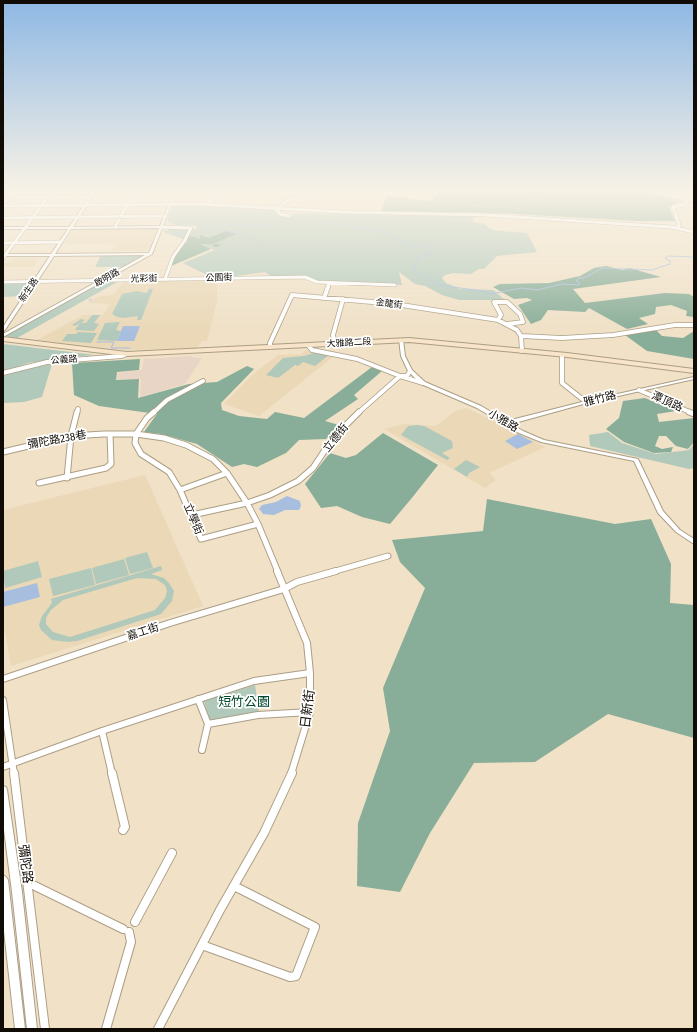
<!DOCTYPE html>
<html>
<head>
<meta charset="utf-8">
<style>
	body { margin:0 }
	#map { position:relative; width:697px; height:1032px; overflow:hidden; background:#f0e1c7; font-family:"Fira Sans Condensed",sans-serif }
	canvas { display:block }
	.frame { position:absolute; inset:0; border:4px solid #100b04; pointer-events:none }
</style>
</head>
<body>
<div id="map">
<canvas width="697" height="1032"></canvas>
<div class="frame"></div>
</div>
<script>
const ctx = document.querySelector('canvas').getContext('2d');
ctx.lineJoin = 'round';
function fillPath(path, color) {
  ctx.fillStyle = color;
  ctx.fill(path, 'evenodd');
}
function shape(rows) {
  const path = new Path2D();
  for (const r of rows) {
    path.moveTo(r[0], r[1]);
    for (let i = 2; i < r.length; i += 2) path.lineTo(r[i], r[i + 1]);
  }
  return path;
}
function stroke(path, color, width, dash) {
  ctx.strokeStyle = color;
  ctx.lineWidth = width;
  ctx.lineCap = dash ? 'butt' : 'round';
  ctx.setLineDash(dash || []);
  ctx.stroke(path);
}
function drawText(font, color, halo, rows, align = 'center') {
  ctx.font = font + ' "Fira Sans Condensed","Noto Sans TC",sans-serif';
  ctx.lineWidth = 3.5;
  ctx.setLineDash([]);
  ctx.textBaseline = 'middle';
  ctx.strokeStyle = halo;
  ctx.fillStyle = color;
  for (const [text, x, y, turn = 0] of rows) {
    ctx.save();
    ctx.translate(x, y);
    ctx.rotate((+turn || 0) * Math.PI / 180);
    ctx.textAlign = isNaN(turn) ? turn : align;
    if (halo) ctx.strokeText(text, 0, 0);
    ctx.fillText(text, 0, 0);
    ctx.restore();
  }
}
fillPath(shape([
	[191,356,194,358,202,358,185,384,140,397,141,379,117,379,118,373,142,370,144,359]
]), '#e9d5c6');
fillPath(shape([
	[75,228,153,228,157,229,149,250,145,251,111,251,115,245,64,244,73,229],
	[15,258,39,258,33,267,3,267,3,263,11,263],
	[214,279,217,281,217,301,207,341,202,341,197,348,125,350,37,340,83,315,103,315,109,305,112,304,88,303,99,296,113,295,124,281],
	[305,350,334,356,259,416,224,404,252,375,278,355,302,354],
	[466,408,490,419,545,447,489,473,496,480,485,488,384,429,404,424,436,426,455,411],
	[145,475,203,606,11,666,3,621,3,510]
]), '#ead8b7');
fillPath(shape([
	[176,205,273,208,279,216,290,217,294,213,325,214,330,212,481,215,473,219,473,222,485,224,490,229,499,231,527,233,537,252,497,256,484,269,479,269,471,274,453,273,445,275,442,278,446,283,460,289,493,290,505,300,459,300,442,295,425,286,415,284,399,272,402,285,319,281,305,276,271,276,265,272,236,276,203,277,207,275,183,263,215,250,163,232,172,228,195,229,197,226,175,225,167,221,172,207],
	[101,255,143,256,145,257,150,256,128,267,95,267],
	[103,281,119,281,17,338,5,336],
	[3,282,31,283,23,296,3,297],
	[149,289,153,289,141,320,137,320,138,316,123,318,117,317,112,314,122,294,136,291,147,293],
	[92,315,100,315,94,323,99,324,94,331,75,330,80,323,75,326,72,325,81,319,85,320,81,323,86,323],
	[120,322,116,330,121,331,117,341,97,340,105,323],
	[78,332,97,333,91,343,62,341,67,334,76,334],
	[3,344,96,355,68,357,28,363,3,372],
	[314,353,329,355,315,366,303,362,298,366,295,365,278,378,266,375,283,358,304,356],
	[52,364,42,397,24,402,3,403,3,376,29,368],
	[417,425,424,426,452,441,453,448,442,453,450,458,447,460,401,435,408,426],
	[608,432,622,443,656,454,689,450,694,444,694,468,689,469,590,446,589,435],
	[466,460,480,467,469,473,467,477,454,469],
	[147,552,153,568,130,574,125,558],
	[124,559,129,575,96,584,92,568],
	[38,561,42,577,5,588,3,571],
	[161,566,162,570,151,574,164,578,169,583,174,591,172,601,161,614,77,641,68,642,52,640,41,630,39,625,42,616,52,603,51,599],
	[137,578,156,579,165,585,167,591,165,598,155,610,70,637,53,632,46,624,46,618,51,610,63,600],
	[91,568,95,585,53,596,49,579],
	[255,685,259,712,209,720,204,701]
]), '#b1c9bb');
fillPath(shape([
	[435,190,635,190,682,200,669,207,675,221,636,221,499,213,381,211,386,196,408,197,408,199,431,201,440,192],
	[226,231,236,234,213,244,220,244,219,247,214,247,212,244,199,244,211,249,169,267,184,241,189,242,185,240,188,235,200,239,200,235,209,238],
	[606,266,622,270,630,268,661,277,573,289,585,303,665,293,689,294,694,297,694,317,686,316,687,311,671,305,656,307,655,314,639,318,648,324,627,329,589,308,585,312,548,310,541,320,531,324,518,305,532,300,527,298,514,299,493,287,500,284,549,283,580,276,594,268],
	[656,330,662,336,683,338,694,331,694,359,647,351,625,335],
	[140,359,139,370,117,372,116,380,139,379,138,398,189,384,217,382,247,366,254,369,221,403,222,410,239,416,267,419,275,412,304,418,372,367,382,371,354,395,358,399,325,421,339,425,326,439,299,440,286,453,257,467,244,464,232,467,197,444,161,434,144,432,157,414,99,406,74,395,72,363],
	[645,398,676,411,657,414,659,422,694,418,694,442,688,449,676,446,666,436,659,436,655,446,662,449,673,447,671,452,654,453,624,442,606,429,619,418,623,401],
	[383,433,438,465,411,499,390,524,362,517,337,506,321,508,305,484,330,453,346,458,356,455],
	[487,499,615,524,651,519,671,564,670,603,694,605,694,738,608,714,535,762,474,763,430,833,400,892,357,886,358,823,390,731,383,688,425,588,400,562,392,540,483,531]
]), '#88ad98');
fillPath(shape([
	[123,326,140,326,134,341,117,341],
	[518,434,533,442,517,449,505,441],
	[287,496,300,501,301,506,299,510,285,510,274,515,263,514,261,511,259,509,262,505,276,502],
	[37,583,40,597,3,607,3,592]
]), '#a8bede');
stroke(shape([
	[193,190,196,193,198,202,197,213,224,217,226,223,229,225,243,224,257,226,269,224,280,218,332,222,385,233,412,247,429,246,435,249,431,250,432,254,418,257,413,270,439,285,482,291,490,294,522,288,537,290,562,284,579,285,580,283,576,281,579,278,584,278,602,268,652,270,670,264,670,261,665,258,668,256,694,257],
	[431,190,442,194,451,191,462,203,491,208,515,204,518,201,524,200,525,197,541,199,545,194,549,193,590,196,602,192,619,193,624,190],
	[642,190,650,195,659,195,672,200,694,203],
	[16,191,27,191],
	[95,191,133,193],
	[140,191,146,190],
	[196,193,204,190],
	[200,225,237,233,265,245],
	[89,300,92,300],
	[97,342,114,342,111,348,130,348]
]), '#a8bede', 1);
const minorFar4 = shape([
	[682,190,685,199,688,200],
	[690,190,694,190],
	[3,193,94,192],
	[683,194,694,195],
	[171,204,175,191],
	[206,205,218,195],
	[218,205,218,195,221,190],
	[3,206,199,204,342,212,486,215,671,227,694,232],
	[289,216,280,214,277,210,280,206,287,201,319,190],
	[3,218,166,216],
	[115,227,134,193,140,191],
	[161,227,191,228,185,240,173,257,165,279],
	[678,228,679,224,673,207,683,205,688,200,694,200],
	[3,243,61,242],
	[3,258,52,191],
	[3,282,305,277,317,282,395,285],
	[327,288,329,283]
]);
const minorFar3 = shape([
	[324,298,328,287],
	[498,320,501,315,494,302,507,302,520,314,523,322,507,324],
	[521,336,562,338,613,335,675,325,694,325],
	[335,344,333,335,343,299],
	[308,345,312,350,357,359,400,376,407,376,410,371],
	[270,347,270,343,292,295,395,304,498,320,517,330,521,336,522,351],
	[562,355,562,383,586,402],
	[3,373,47,362,122,356,127,354],
	[639,390,692,413],
	[77,413,78,409],
	[153,413,167,400,203,381],
	[358,413,400,376,423,383]
]);
const minorFar2 = shape([
	[154,412,147,418,136,434,135,443,141,454,169,472,180,490,201,539,258,524],
	[689,412,694,414],
	[3,452,71,436,104,434,136,434,164,438,186,445,213,459,227,473,247,503,258,524,278,572],
	[67,478,71,436,77,412],
	[39,483,106,468,111,464,110,434],
	[180,490,227,473],
	[192,515,247,503,270,495,298,481,313,468,333,438,359,412],
	[332,572,388,556]
]);
const minorFar1 = shape([
	[277,571,307,643,310,673,310,712,291,774],
	[3,679,170,623,284,589,297,582,336,571],
	[198,699,208,724,258,715,310,712],
	[3,700,14,774],
	[102,731,112,774],
	[202,750,208,724],
	[3,767,102,731,254,681,310,673]
]);
const minor = shape([
	[14,773,45,1029],
	[112,773,125,827,123,830],
	[35,886,123,929],
	[135,922,172,853],
	[202,945,290,977,296,976,315,927,234,886],
	[106,1029,131,942,129,932],
	[158,1029,220,910,264,833,292,773]
]);
const tertiary = shape([
	[14,190,18,190,3,206,3,203,14,190],
	[94,190,97,190,73,227,160,226,169,204,172,203,152,254,3,337,3,334,145,255,54,256,5,330,3,331,3,327,50,256,3,256,3,254,51,254,68,229,3,229,3,227,69,227,94,190],
	[159,228,149,253,55,254,71,229,159,228],
	[399,339,401,339,403,340,405,356,412,370,425,382,481,406,507,421,586,401,694,377,694,379,587,403,511,424,523,431,544,440,638,459,663,511,680,530,694,539,694,544,676,532,658,513,634,461,541,442,519,433,477,408,421,384,408,371,401,356,399,339],
	[3,786,6,787,7,790,22,892,37,1029,27,1029,12,892,3,822,3,786],
	[3,875,6,877,8,880,25,1029,15,1029,3,922,3,875]
]);
const secondary = shape([
	[3,337,127,352,409,338,567,353,694,369,694,373,567,357,409,342,127,356,3,341,3,337]
]);
stroke(minorFar4, '#ac9e85', 4);
stroke(minorFar3, '#ac9e85', 5.5);
stroke(minorFar2, '#ac9e85', 7);
stroke(minorFar1, '#ac9e85', 8);
stroke(minor, '#ac9e85', 10);
stroke(tertiary, '#ac9e85', 2);
stroke(secondary, '#ac9e85', 2);
stroke(minorFar4, '#fff', 3);
stroke(minorFar3, '#fff', 4);
stroke(minorFar2, '#fff', 5);
stroke(minorFar1, '#fff', 6);
stroke(minor, '#fff', 8);
fillPath(tertiary, '#fff');
fillPath(secondary, '#f8e5c9');
const sky = ctx.createLinearGradient(0, 0, 0, 334);
sky.addColorStop(0, '#8eb8e4');
sky.addColorStop(0.57, '#f8f2e6');
sky.addColorStop(1, '#f8f2e600');
ctx.fillStyle = sky;
ctx.fillRect(0, 0, 697, 334);
drawText('9px', '#100b04', '#fff', [
	["啟明路",107,278,-29],
	["公園街",219,278,-2],
	["光彩街",144,279,-1],
	["新生路",29,290,-56],
	["金龍街",389,304,7],
	["大雅路二段",349,343,-3],
	["公義路",64,360,-4]
]);
drawText('11px', '#100b04', '#fff', [
	["雅竹路",600,399,-14],
	["潭頂路",667,402,24],
	["小雅路",503,421,30],
	["立德街",336,438,-51],
	["彌陀路238巷",57,440,-10],
	["立學街",193,519,67],
	["嘉工街",143,632,-18]
]);
drawText('13px', '#01482c', '#fff', [
	["短竹公園",244,702]
]);
drawText('13px', '#100b04', '#fff', [
	["日新街",308,709,-83],
	["彌陀路",25,864,83]
]);
</script>
</body>
</html>
